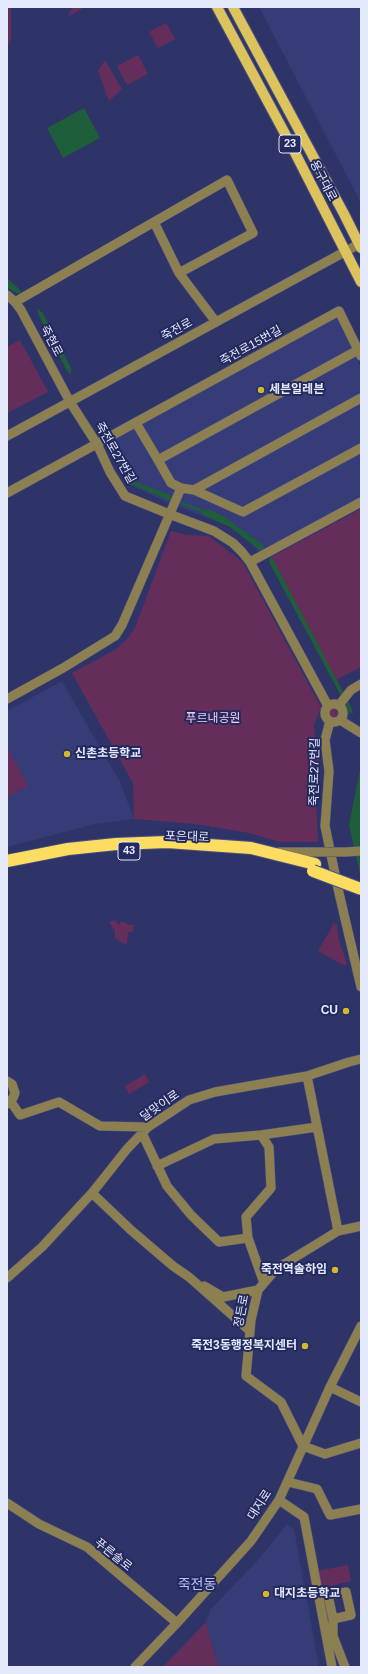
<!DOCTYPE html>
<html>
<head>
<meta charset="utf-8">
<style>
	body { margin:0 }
	#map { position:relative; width:368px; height:1674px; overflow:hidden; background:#2e3468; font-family:Helvetica,sans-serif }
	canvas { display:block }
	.frame { position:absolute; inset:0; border:8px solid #e4e9fc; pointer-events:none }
</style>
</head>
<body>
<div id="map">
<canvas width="368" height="1674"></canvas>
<div class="frame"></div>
</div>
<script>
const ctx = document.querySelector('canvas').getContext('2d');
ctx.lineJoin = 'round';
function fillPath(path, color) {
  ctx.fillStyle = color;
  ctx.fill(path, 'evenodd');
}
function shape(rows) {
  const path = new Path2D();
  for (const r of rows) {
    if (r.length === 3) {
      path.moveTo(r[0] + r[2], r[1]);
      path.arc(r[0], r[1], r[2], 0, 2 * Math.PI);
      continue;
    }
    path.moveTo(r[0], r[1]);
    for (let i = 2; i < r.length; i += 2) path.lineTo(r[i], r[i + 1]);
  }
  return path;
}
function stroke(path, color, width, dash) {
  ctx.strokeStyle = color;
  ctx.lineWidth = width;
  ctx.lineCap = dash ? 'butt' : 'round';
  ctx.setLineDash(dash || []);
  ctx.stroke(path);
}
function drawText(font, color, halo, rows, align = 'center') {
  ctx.font = font + ' Helvetica,"Noto Sans KR",sans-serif';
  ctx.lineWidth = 4;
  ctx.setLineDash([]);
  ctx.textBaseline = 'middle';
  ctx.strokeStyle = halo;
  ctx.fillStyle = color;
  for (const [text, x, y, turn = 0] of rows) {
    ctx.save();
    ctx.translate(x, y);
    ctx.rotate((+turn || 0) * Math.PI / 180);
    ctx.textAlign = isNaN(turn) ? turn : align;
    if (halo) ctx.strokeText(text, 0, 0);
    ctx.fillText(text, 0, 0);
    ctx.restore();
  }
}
fillPath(shape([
	[259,7,361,7,361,203],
	[336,315,361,368,361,499,258,552,247,538,232,527,169,503,130,485,106,442],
	[62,681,120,782,134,819,95,824,7,847,7,711],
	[287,1524,294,1529,319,1667,218,1667,206,1622,210,1610,259,1559]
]), '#353c77');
fillPath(shape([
	[7,7,11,7,11,40,7,47],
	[73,7,85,7,67,17],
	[166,23,175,39,158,48,149,32],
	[138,55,148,74,127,85,117,66],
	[105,60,122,89,109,101,98,71],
	[20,340,48,392,7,413,7,347],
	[361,509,361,667,336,680,271,557],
	[171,531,187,535,209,536,235,556,243,563,321,707,314,725,316,746,321,768,316,803,318,842,280,842,249,833,195,824,134,819,133,783,72,673,115,650,127,639,135,628],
	[334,713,4.5],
	[7,747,27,784,27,787,7,797],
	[114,920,119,925,122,921,129,925,134,925,133,932,128,932,127,944,122,943,115,938,115,931,109,922],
	[334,923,337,925,339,941,347,963,345,966,318,951],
	[145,1074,149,1082,129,1094,125,1086],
	[348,1565,351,1581,321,1588,317,1571],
	[206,1622,218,1667,163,1667]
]), '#652e5a');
fillPath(shape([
	[84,108,100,138,63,158,47,128],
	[7,278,20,290,22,294,16,293,7,287],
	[37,309,43,313,71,368,71,374,67,371,39,316],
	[108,439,111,441,134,481,170,495,173,500,168,500,131,484,108,443],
	[200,510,210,510,223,516,263,545,263,550,258,549,230,527,203,515],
	[270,557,273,559,352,709,358,742,346,729,348,709,269,562],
	[361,765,361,879,349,825]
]), '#1f5e3a');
fillPath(shape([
	[349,711,355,716,356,720,361,722,361,746,357,743,346,732]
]), '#2e3468');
stroke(shape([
	[177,501,202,511]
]), '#1f5e3a', 2.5);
const minor = shape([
	[154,222,179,273,216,322],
	[7,295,15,302,21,310,70,402,97,444,110,472,125,496,169,514,214,531,233,543,242,552,250,562,328,706],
	[15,302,227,180,253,233,179,273],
	[136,423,158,460],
	[7,436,359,244],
	[181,488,171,483,158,460,358,350],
	[194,490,243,512,361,448],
	[7,493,339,311,361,356],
	[250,562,361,502],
	[7,699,63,668,115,636,122,625,181,488,194,490,361,398],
	[334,713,9],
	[339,705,351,690,361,684],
	[340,720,361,733],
	[330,721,325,740,329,771,325,826,339,893,361,987],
	[280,852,313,852],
	[307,1076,338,1231],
	[7,1081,12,1084,15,1093,13,1098,7,1104],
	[11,1102,20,1115,59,1102,100,1126,148,1127],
	[142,1133,167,1186,191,1215,219,1242,248,1238,264,1283],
	[261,1135,317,1127],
	[157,1166,214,1139,261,1135,269,1147,271,1188,246,1217,248,1238],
	[92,1193,132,1231,173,1266,189,1277,250,1331],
	[361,1226,338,1231,276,1269,258,1290,251,1320,246,1376,281,1402,303,1446,325,1454,361,1443],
	[7,1278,42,1247,92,1193,127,1149,148,1127,189,1100,215,1092,307,1076,349,1062,361,1059],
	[204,1286,223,1297,258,1290],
	[330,1387,361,1402],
	[288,1482,317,1489,330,1515,361,1509],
	[279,1500,304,1517,332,1667],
	[7,1503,39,1524,87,1547,177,1623],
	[333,1619,351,1615,346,1592,328,1595,333,1619,333,1636,345,1667],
	[135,1667,177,1623,251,1541,279,1500,330,1387,361,1326]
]);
const major = shape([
	[217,7,290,143,361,282],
	[233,7,344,214,361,248]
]);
const highway = shape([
	[7,861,68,849,116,844,167,842,251,848,315,864]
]);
stroke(minor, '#4b5180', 10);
stroke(major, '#4b5180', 12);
stroke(highway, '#4b5180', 14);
stroke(minor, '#8c7f52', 9);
stroke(major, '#dcc35e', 10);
stroke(highway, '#fcdd61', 12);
const minorBridge = shape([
	[313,852,346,852,361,851]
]);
const highwayBridge = shape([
	[313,871,361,889]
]);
stroke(minorBridge, '#4b5180', 10, []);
stroke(highwayBridge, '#4b5180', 14, []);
stroke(minorBridge, '#8c7f52', 9);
stroke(highwayBridge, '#fcdd61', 12);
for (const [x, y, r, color] of [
	[261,390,4,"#d4b635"],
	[67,754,4,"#d4b635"],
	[346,1011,4,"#d4b635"],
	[335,1270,4,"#d4b635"],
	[305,1346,4,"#d4b635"],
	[266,1594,4,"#d4b635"]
]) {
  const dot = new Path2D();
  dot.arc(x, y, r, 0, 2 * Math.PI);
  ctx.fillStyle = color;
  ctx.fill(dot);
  stroke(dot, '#242a5d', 1.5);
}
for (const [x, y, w] of [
	[290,144,22],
	[129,851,22]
]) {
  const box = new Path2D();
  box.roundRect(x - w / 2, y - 9, w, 18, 3);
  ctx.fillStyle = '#242a5d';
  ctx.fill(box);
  stroke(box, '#e4e9fc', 1);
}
drawText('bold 11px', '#e4e9fc', null, [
	["23",290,144],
	["43",129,851]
]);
drawText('12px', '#e4e9fc', '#242a5d', [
	["용구대로",323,181,63],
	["죽전로",177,330,-29],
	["죽현로",51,341,62],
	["죽전로15번길",251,346,-29],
	["죽전로27번길",115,453,60],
	["죽전로27번길",315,772,-89],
	["포은대로",187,837,2],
	["달맞이로",160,1106,-35],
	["정든로",242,1311,-79],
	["대지로",260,1505,-57],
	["푸른솔로",113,1555,39]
]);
drawText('bold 12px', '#e4e9fc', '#242a5d', [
	["세븐일레븐",269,390],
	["신촌초등학교",75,754],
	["CU",338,1011,"right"],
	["죽전역솔하임",327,1270,"right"],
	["죽전3동행정복지센터",297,1346,"right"],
	["대지초등학교",274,1594]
], 'left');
drawText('12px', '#f7c8ec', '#242a5d', [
	["푸르내공원",213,719]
]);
drawText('14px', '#b7c2f4', '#242a5d', [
	["죽전동",197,1585]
]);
</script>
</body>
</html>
